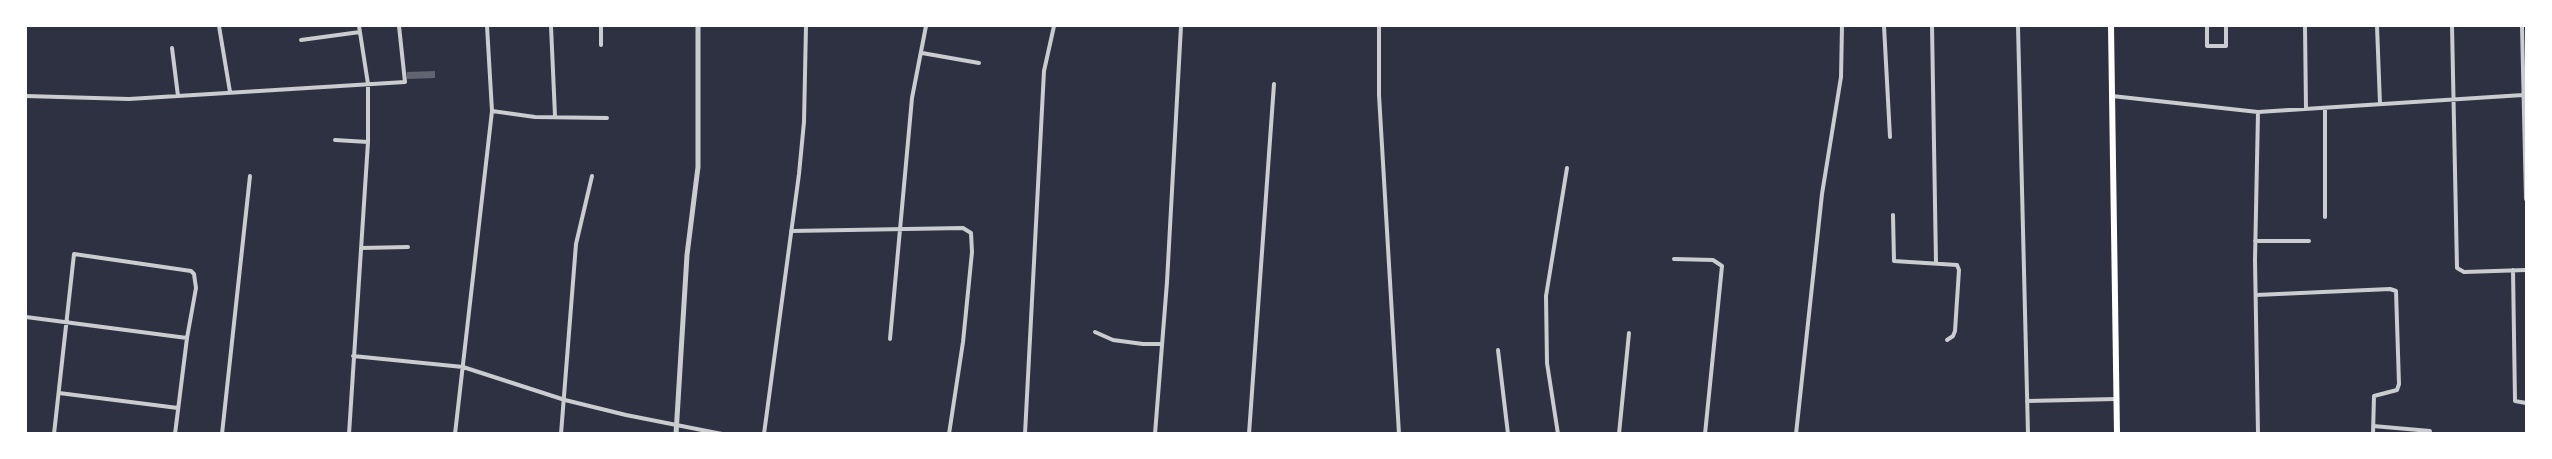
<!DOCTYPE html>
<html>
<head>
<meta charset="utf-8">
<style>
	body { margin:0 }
	#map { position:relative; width:2552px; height:459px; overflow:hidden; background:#2d3142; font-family:Bitter,serif }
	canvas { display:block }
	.frame { position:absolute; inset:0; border:27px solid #fff; pointer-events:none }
</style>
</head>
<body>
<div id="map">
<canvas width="2552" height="459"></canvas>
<div class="frame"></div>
</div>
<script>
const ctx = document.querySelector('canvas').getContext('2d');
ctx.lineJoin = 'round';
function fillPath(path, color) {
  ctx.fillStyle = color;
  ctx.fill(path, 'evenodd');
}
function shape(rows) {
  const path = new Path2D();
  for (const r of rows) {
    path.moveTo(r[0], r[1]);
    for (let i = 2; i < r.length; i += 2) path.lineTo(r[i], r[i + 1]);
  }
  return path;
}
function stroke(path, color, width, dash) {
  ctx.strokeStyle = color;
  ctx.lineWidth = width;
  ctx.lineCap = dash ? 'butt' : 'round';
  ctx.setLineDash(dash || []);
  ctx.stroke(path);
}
fillPath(shape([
	[435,71,435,78,407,79,407,72]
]), '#626471');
stroke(shape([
	[219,26,230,92],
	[551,26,555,116],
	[1379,26,1379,95,1399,434],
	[1884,26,1890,137],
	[1932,26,1936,263],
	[2018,26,2028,434],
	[2207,26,2207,46,2226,46,2226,26],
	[2305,26,2306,109],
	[2377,26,2380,104],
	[2452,26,2457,268,2464,272,2526,270],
	[2522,26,2526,199],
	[301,40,360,32],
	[601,45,601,26],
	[172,48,178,96],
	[922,53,979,63],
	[26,96,129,99,405,82,399,26],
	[2112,96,2258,112,2523,95],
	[492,111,535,117,607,118],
	[2258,112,2255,260,2258,434],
	[335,140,368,142],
	[1893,215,1894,261,1957,265,1959,270,1955,331,1953,336,1947,340],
	[2325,217,2325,108],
	[791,231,963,228,971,233,972,252,963,342,949,434],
	[2255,241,2309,241],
	[361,248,408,247],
	[1674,259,1713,260,1722,266,1705,434],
	[2513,270,2515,401,2526,403],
	[2256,295,2390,289,2396,291,2399,384,2397,390,2374,396,2373,434],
	[26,317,187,338],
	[1095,332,1113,340,1143,344,1162,344],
	[890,339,912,98,926,26],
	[1498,350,1508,434],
	[353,356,463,367,565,400,626,415,722,434],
	[59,393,178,408],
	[2027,401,2116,399],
	[2373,426,2430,431],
	[54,434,74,254,191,271,194,274,196,288,187,338,175,434],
	[222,434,250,176],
	[349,434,368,142,368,84,359,26],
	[455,434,492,111,487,26],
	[561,434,576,244,592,176],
	[764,434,799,174,804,122,806,26],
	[1025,434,1044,71,1054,26],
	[1155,434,1167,282,1181,26],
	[1249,434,1274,84],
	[1558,434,1547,363,1546,296,1567,168],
	[1619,434,1629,333],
	[1796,434,1822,194,1841,77,1842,26]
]), '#caccd0', 4);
stroke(shape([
	[676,434,687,255,698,167,698,26]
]), '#caccd0', 5);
stroke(shape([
	[2111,26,2117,434]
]), '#fff', 6);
</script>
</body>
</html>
